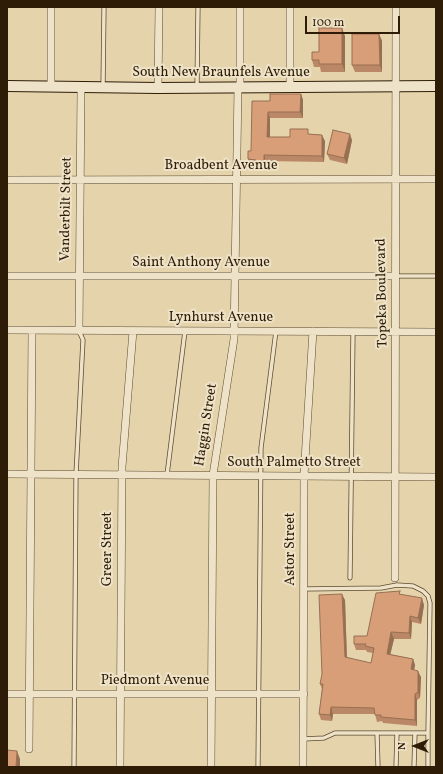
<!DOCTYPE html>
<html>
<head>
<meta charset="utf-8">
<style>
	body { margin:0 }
	#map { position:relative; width:443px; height:774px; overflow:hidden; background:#e5d4ab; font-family:Vollkorn,serif }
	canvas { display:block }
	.frame { position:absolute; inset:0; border:8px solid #2e1c07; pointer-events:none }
	.north { position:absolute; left:395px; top:726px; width:40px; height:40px; -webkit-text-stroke:3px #eee3c8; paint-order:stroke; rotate:270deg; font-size:11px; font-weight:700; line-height:16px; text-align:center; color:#2e1c07 }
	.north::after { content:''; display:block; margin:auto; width:14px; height:18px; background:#2e1c07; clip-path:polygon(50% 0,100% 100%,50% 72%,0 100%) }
	.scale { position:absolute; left:305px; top:16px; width:95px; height:18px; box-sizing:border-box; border:2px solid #2e1c07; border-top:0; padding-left:5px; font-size:12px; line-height:14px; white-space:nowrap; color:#2e1c07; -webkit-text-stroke:3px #eee3c8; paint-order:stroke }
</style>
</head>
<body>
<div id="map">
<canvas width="443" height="774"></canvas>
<div class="frame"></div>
<div class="north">N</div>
<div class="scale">100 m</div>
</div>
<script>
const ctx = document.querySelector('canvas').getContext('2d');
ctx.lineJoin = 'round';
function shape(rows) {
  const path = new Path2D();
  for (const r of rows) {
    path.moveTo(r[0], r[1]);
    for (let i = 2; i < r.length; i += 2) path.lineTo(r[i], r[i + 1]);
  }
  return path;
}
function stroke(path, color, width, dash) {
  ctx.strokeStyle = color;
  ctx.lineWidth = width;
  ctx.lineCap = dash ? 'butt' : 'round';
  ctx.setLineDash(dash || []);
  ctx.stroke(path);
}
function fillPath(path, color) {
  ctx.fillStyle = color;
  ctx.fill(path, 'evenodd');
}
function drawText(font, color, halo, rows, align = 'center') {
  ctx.font = font + ' Vollkorn,serif';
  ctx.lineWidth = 4;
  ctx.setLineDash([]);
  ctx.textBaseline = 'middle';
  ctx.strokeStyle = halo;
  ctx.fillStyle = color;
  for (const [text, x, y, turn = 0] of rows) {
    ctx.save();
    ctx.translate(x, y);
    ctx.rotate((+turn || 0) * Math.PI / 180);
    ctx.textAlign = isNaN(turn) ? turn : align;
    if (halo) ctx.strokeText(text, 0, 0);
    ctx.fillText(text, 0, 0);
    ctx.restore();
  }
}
const service = shape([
	[197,86,198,7],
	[103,87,104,7],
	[395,276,436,276],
	[167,475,185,331],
	[350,578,353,332],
	[304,589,381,588,397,585,413,586,423,591,428,596,430,603,428,733],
	[303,739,324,738,335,733,377,733],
	[74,767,76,474,83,340,79,331],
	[258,767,261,448,276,331],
	[378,767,377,733,428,733,428,767],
	[396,767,397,733],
	[414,767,415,733]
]);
const minor = shape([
	[51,87,51,7],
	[240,87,240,7],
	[290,87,290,7],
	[158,88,159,7],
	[7,180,436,179],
	[7,276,395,276],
	[7,330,436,332],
	[79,331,81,88],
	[7,474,436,477],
	[395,578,396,7],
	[7,694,304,694],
	[29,749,32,331],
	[120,767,122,467,133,331],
	[211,767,213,475,234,339,238,87],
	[303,767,304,476,313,331]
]);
const secondary = shape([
	[7,86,158,88,436,86]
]);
stroke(service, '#5c4a30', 5);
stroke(minor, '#5c4a30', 8);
stroke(secondary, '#2e1c07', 12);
stroke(service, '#eee3c8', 3.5);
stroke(minor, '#eee3c8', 7);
stroke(secondary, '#eee3c8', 10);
fillPath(shape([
	[379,34,382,41,382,72,355,72,352,65],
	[345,36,345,72,321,72,320,67,314,67,312,60,319,52],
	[301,94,303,100,303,118,270,118,270,137,290,137,310,134,325,141,324,162,266,161,266,169,259,169,257,166,250,166,248,159,270,101],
	[352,140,347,164,330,160,327,154],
	[401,595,424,605,421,624,412,622,411,639,394,639,390,654,413,659,415,665,414,670,421,677,420,698,417,700,417,726,383,723,382,721,377,722,375,714,333,714,332,721,321,720,319,714,322,689,320,684,345,600,347,658,371,663,373,653,367,652,366,650,356,650,354,644,367,636]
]), '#ba8866');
fillPath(shape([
	[342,28,345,36,345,72,342,64],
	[379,34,382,41,382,72,380,65],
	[301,94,303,100,303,118,300,112],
	[268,112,270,118,270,143,267,137],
	[350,134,352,140,347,164,344,158],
	[322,135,325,141,324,162,322,156],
	[264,155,266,161,266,169,264,163],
	[342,594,345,600,347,663,345,657],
	[422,598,424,605,421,624,418,618],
	[410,616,412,622,411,639,409,633],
	[391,632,394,639,389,660,387,654],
	[413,659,415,665,413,676,411,669],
	[418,671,421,677,420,698,418,692],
	[415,694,417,700,417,726,415,720],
	[331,707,333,714,332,721,330,715],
	[17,751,20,759,20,767,16,767]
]), '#976f53');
const building = shape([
	[319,28,342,28,342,64,319,64,319,60,312,60,312,52,319,52,319,28],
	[352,34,379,34,380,65,352,65,352,34],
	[270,94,301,94,300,112,268,112,267,137,290,137,290,129,308,129,308,134,322,135,322,156,264,155,264,163,256,163,256,160,248,159,248,151,251,151,252,101,270,101,270,94],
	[333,130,350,134,344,158,327,154,333,130],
	[400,591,399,594,422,598,418,618,410,616,409,633,391,632,387,654,413,659,411,669,418,671,418,692,415,694,415,720,381,717,381,715,375,715,374,708,331,707,330,715,319,714,323,684,320,684,322,674,319,595,342,594,345,657,371,663,374,648,365,646,366,644,354,644,354,636,367,636,376,593,400,591],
	[7,750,17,751,16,767,7,767,7,750]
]);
fillPath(building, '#d89e77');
stroke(building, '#976f53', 1);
drawText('14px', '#2e1c07', '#eee3c8', [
	["South New Braunfels Avenue",221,73],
	["Broadbent Avenue",221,166],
	["Vanderbilt Street",67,209,-89],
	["Saint Anthony Avenue",201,263],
	["Topeka Boulevard",383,293,-91],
	["Lynhurst Avenue",221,318],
	["Haggin Street",207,425,-81],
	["South Palmetto Street",294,463],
	["Greer Street",108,549,-90],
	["Astor Street",291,549,-90],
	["Piedmont Avenue",155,681]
]);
</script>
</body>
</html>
